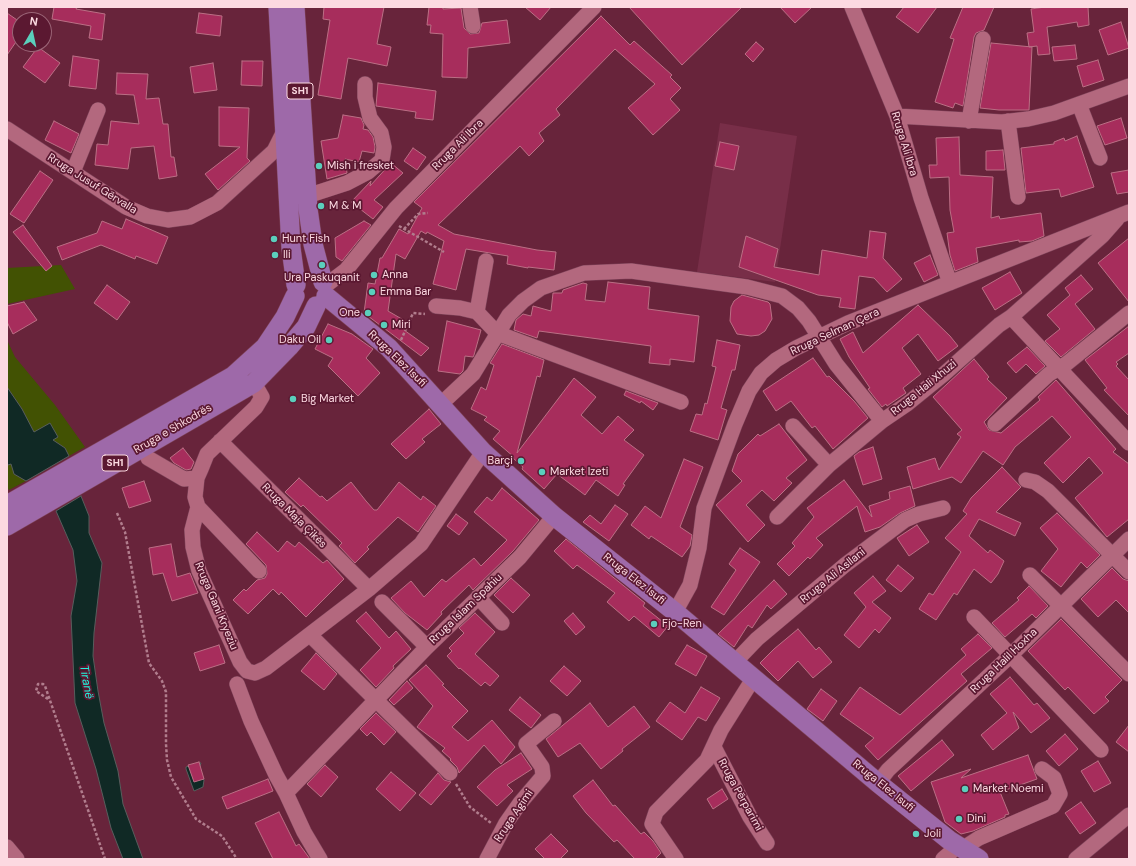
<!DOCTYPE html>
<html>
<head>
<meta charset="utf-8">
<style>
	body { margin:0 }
	#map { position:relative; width:1136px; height:866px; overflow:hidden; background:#68243b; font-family:"DM Sans",sans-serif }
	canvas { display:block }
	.frame { position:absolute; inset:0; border:8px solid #fcd9e1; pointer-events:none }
	.north { position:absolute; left:12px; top:12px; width:40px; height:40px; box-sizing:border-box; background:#5b1831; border:1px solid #9b6577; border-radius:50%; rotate:9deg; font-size:11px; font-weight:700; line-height:16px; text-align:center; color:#fcd9e1 }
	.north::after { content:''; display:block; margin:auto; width:14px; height:18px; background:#5bcebc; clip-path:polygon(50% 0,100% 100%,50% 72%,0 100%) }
</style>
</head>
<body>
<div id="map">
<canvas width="1136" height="866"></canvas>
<div class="frame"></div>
<div class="north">N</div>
</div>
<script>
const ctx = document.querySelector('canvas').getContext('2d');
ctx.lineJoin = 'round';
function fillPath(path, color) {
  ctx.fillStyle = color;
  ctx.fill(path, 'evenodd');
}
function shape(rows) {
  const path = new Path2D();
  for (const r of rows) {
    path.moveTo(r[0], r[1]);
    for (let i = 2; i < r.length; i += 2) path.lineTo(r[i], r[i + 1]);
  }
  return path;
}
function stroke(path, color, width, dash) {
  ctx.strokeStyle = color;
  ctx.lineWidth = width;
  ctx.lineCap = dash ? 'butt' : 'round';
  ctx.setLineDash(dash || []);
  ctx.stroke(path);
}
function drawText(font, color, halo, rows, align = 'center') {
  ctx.font = font + ' "DM Sans",sans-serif';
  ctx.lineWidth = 3.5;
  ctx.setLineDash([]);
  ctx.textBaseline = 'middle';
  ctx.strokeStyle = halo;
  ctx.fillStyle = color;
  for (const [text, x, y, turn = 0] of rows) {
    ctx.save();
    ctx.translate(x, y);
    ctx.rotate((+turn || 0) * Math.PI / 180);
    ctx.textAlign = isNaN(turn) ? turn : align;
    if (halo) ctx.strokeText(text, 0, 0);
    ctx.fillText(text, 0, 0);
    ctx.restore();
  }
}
fillPath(shape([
	[720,123,797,136,775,282,697,272]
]), '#782e48');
fillPath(shape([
	[61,265,75,289,7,304,7,268],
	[7,340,15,357,55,405,85,447,69,456,65,448,53,440,34,433,22,409,7,387],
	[7,463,8,465,11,463,14,474,26,481,9,490,7,487]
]), '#425203');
const water = shape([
	[7,387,22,409,34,432,50,423,58,437,53,440,65,448,69,456,26,481,14,474,11,464,8,465,7,463,7,387],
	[81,496,89,516,89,533,102,563,94,633,93,656,98,691,104,723,118,771,123,804,143,859,123,859,111,828,96,769,75,703,71,616,77,581,73,550,56,511,81,496],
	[198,763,201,763,199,769,204,780,203,787,194,791,186,769,186,767,198,763]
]);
fillPath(water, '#102925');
stroke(water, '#575e5d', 1);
const building = shape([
	[54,7,77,7,76,9,105,14,102,40,89,38,91,26,52,19,54,7],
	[324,7,384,7,377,44,391,47,387,66,348,58,341,99,318,95,330,20,323,19,324,7],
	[429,7,443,7,443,9,461,8,464,28,470,34,479,33,482,23,507,20,510,43,468,48,467,78,442,77,443,34,430,33,431,25,427,25,429,7],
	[525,7,551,7,540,20,525,7],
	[629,7,742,7,682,65,629,7],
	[780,7,812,7,795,23,780,7],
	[904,7,937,7,918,33,896,17,904,7],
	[963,7,994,7,984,30,976,33,974,37,963,106,955,103,953,108,935,102,954,39,950,38,963,7],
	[1045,7,1088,7,1089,25,1078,27,1077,22,1047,27,1050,54,1038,55,1037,46,1029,47,1027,33,1034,32,1031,9,1045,7],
	[7,13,20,22,20,36,7,55,7,13],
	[199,13,222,16,220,36,196,33,199,13],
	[601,16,630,45,634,41,672,75,670,77,681,88,670,99,680,110,653,135,628,108,655,84,615,49,556,109,560,115,539,133,544,141,529,156,520,146,438,225,454,234,537,250,556,252,554,270,528,267,528,268,507,264,508,256,466,249,456,290,433,284,444,241,427,232,426,234,421,231,405,259,396,254,388,311,407,322,404,330,429,348,421,356,364,313,368,283,375,284,380,258,382,258,399,229,408,234,422,208,414,202,601,16],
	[1121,22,1129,48,1108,55,1099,30,1121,22],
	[756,42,764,49,753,62,745,54,756,42],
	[991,43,1032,47,1029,110,999,110,980,108,991,43],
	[1075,45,1077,59,1054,61,1052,47,1075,45],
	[38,47,60,63,45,83,23,67,38,47],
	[73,56,99,60,96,89,69,86,73,56],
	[1098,60,1104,80,1083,87,1077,66,1098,60],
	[242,61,263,61,262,86,241,85,242,61],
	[213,63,217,90,194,93,190,67,213,63],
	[117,73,148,74,146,99,159,98,163,124,168,124,171,157,174,157,177,176,159,179,154,146,131,148,128,169,95,165,97,144,108,145,111,121,139,124,134,95,116,94,117,73],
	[378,83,436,91,433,120,415,118,416,112,376,106,378,83],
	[219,107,249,108,247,158,250,161,218,190,205,174,240,147,219,146,219,107],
	[343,115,361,118,364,125,363,129,368,130,373,137,375,147,374,153,362,151,359,162,345,159,347,173,327,179,321,141,338,138,343,115],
	[1121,118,1127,138,1105,145,1097,126,1121,118],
	[54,121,79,134,71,153,45,140,54,121],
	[1077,136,1094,187,1061,197,1059,189,1026,193,1021,148,1054,144,1054,142,1064,138,1065,141,1077,136],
	[959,137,960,175,993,177,991,218,999,216,1000,219,1041,213,1044,236,1032,241,1019,242,1019,240,976,248,978,262,955,271,950,255,947,233,954,232,950,210,949,177,930,178,929,165,937,165,936,138,959,137],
	[720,142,739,146,734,170,715,166,720,142],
	[413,148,426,157,417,170,404,161,413,148],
	[1003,150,1005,170,986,170,986,151,1003,150],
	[391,163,403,173,374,200,383,207,373,219,351,202,371,181,370,186,391,163],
	[1129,170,1129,192,1117,194,1111,173,1129,170],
	[40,171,53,180,24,223,10,214,40,171],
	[126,219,168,237,157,264,136,256,135,259,101,245,62,260,57,247,97,233,102,221,122,229,126,219],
	[364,221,371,225,342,261,336,257,335,238,364,221],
	[23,225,52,266,46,271,13,232,23,225],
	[870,231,886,233,883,258,902,279,887,292,874,278,859,276,855,309,839,307,841,298,818,295,739,267,746,236,778,249,774,267,819,275,822,250,867,258,870,231],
	[1129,238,1129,302,1098,263,1129,238],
	[930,255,938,275,924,282,914,263,930,255],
	[1010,272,1022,293,995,310,982,288,1010,272],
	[1081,275,1093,289,1075,304,1095,329,1061,357,1045,341,1060,329,1047,315,1070,295,1065,288,1081,275],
	[608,282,650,287,648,309,699,316,694,362,670,359,670,365,649,363,651,346,539,331,537,338,514,330,516,320,523,314,531,316,533,306,551,311,553,293,562,293,563,290,583,283,587,284,585,300,605,302,608,282],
	[107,285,130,302,117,320,94,303,107,285],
	[742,295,768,302,770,304,772,319,765,331,759,335,751,336,737,334,730,321,731,307,734,301,742,295],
	[24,302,37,320,13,334,7,322,7,306,24,302],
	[918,305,950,336,958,346,938,361,918,334,902,348,921,374,903,388,906,393,887,406,886,404,882,407,868,389,870,388,849,357,840,339,853,332,863,353,918,305],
	[447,321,481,330,474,355,473,357,465,356,463,371,460,374,438,371,447,321],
	[328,324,352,334,373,349,366,358,380,373,358,396,328,366,333,358,315,349,328,324],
	[1129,326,1129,353,1116,362,1118,364,1116,366,1129,380,1129,416,1104,390,1107,388,1085,360,1129,326],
	[717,340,740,345,735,370,732,370,721,408,727,410,718,440,690,431,696,414,702,415,705,403,707,404,716,367,712,366,717,340],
	[502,344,544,360,540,377,537,376,517,453,574,378,596,397,581,415,602,434,618,416,634,430,624,440,644,455,623,484,625,485,618,496,596,480,585,495,557,474,544,489,522,469,523,467,513,458,514,457,493,439,500,431,484,420,487,417,471,409,481,387,486,390,494,365,490,363,502,344],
	[1027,347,1045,366,1036,374,1026,364,1016,373,1007,363,1027,347],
	[813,358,827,377,829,376,854,401,868,418,833,449,815,426,812,428,791,401,776,411,763,391,813,358],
	[974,359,989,377,987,379,1007,398,984,422,989,430,1001,433,1040,400,1038,397,1056,380,1116,449,1113,452,1129,464,1129,519,1107,537,1075,498,1103,473,1089,457,1063,483,1044,463,1071,437,1052,416,1015,447,1003,465,983,451,961,483,952,477,913,489,907,467,935,458,939,470,961,437,957,434,962,430,933,397,974,359],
	[626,391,658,403,653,410,641,401,640,403,624,395,626,391],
	[429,409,441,424,422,439,425,442,406,459,391,444,429,409],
	[779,424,807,460,786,478,792,483,774,501,762,490,746,505,765,525,748,542,716,505,742,481,732,471,738,454,758,434,760,436,779,424],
	[873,447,882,479,863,485,854,456,859,452,873,447],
	[183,448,194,462,191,469,186,470,174,463,170,458,183,448],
	[684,459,703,467,680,527,692,535,690,546,682,557,651,536,649,539,631,525,645,506,661,518,684,459],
	[1002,467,1021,487,996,512,1021,523,1015,536,979,519,969,536,988,553,990,550,1004,561,998,574,991,583,974,569,957,595,954,593,936,620,919,609,929,593,933,595,961,552,945,538,967,514,963,511,971,498,1002,467],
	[299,478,320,497,322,496,327,501,351,482,366,501,374,510,377,510,399,482,421,500,423,496,436,506,418,532,398,517,367,547,369,549,355,563,339,546,342,543,303,505,301,507,285,492,299,478],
	[844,480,872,517,869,506,890,499,889,492,910,486,915,506,900,513,880,527,865,532,857,506,816,538,823,545,810,559,808,557,789,576,777,564,795,546,792,543,814,517,807,508,844,480],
	[144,481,151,501,129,508,122,488,144,481],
	[502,488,539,520,513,551,473,590,469,585,441,612,442,614,427,630,405,613,391,598,411,581,424,597,442,579,446,582,474,558,481,566,507,540,474,512,487,497,492,501,502,488],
	[615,505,628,514,609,541,583,522,590,515,601,524,615,505],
	[1057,513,1100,555,1087,568,1081,562,1061,587,1041,571,1058,549,1040,528,1057,513],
	[456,514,468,523,459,535,447,526,456,514],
	[917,525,929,542,909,556,897,538,917,525],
	[257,532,278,552,287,541,295,547,299,542,323,563,327,560,344,579,306,617,281,592,279,595,273,589,248,614,233,600,244,589,246,591,257,580,265,578,267,574,266,565,246,544,257,532],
	[566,539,645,603,643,606,668,626,659,637,634,616,629,621,607,602,615,593,577,565,573,569,554,551,566,539],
	[171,544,177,577,190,573,198,593,172,601,163,573,153,575,149,548,171,544],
	[740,548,760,562,724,615,711,607,736,570,729,564,740,548],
	[898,565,914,578,901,592,886,580,898,565],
	[1112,568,1123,579,1129,581,1129,613,1116,600,1098,617,1081,599,1112,568],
	[873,576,886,591,872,602,891,618,879,633,875,629,859,648,844,635,866,607,854,593,873,576],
	[511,578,530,595,513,613,494,595,511,578],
	[774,580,787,594,771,609,767,605,752,628,748,625,734,647,718,634,774,580],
	[1029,586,1048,606,1036,618,1032,614,1005,637,992,623,1019,600,1017,598,1029,586],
	[366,612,389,638,396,631,411,649,393,666,394,668,376,687,360,670,381,648,356,621,366,612],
	[475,613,495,632,475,654,499,676,490,686,485,682,481,686,460,668,459,669,447,656,452,651,449,648,464,633,459,628,475,613],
	[573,613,585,627,576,635,564,621,573,613],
	[1061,619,1122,680,1105,697,1109,701,1094,714,1068,687,1065,690,1028,651,1061,619],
	[798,629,816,650,819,647,832,662,813,678,798,661,778,681,760,663,774,649,798,629],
	[978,634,992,648,961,674,967,681,878,760,865,746,874,738,840,714,860,687,900,715,966,655,961,649,978,634],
	[219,645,225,663,200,671,194,653,219,645],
	[687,645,707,656,696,676,675,664,687,645],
	[316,653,337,674,324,690,301,671,316,653],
	[426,665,444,684,442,685,468,711,452,727,468,741,492,720,515,747,501,764,484,745,459,773,457,767,450,760,451,759,442,751,445,748,417,727,433,706,409,680,426,665],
	[564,666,581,681,567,696,550,681,564,666],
	[1010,677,1034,705,1037,703,1050,718,1031,733,1013,712,1019,728,993,750,981,735,1007,713,990,694,1010,677],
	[407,681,413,688,394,705,389,700,407,681],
	[701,687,720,698,706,721,698,717,682,740,656,721,670,702,685,713,701,687],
	[821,689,837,701,823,721,807,709,821,689],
	[520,697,541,715,531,728,509,710,520,697],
	[590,703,608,727,634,706,650,727,622,749,623,751,601,769,580,743,558,757,546,739,590,703],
	[376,713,396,732,384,745,371,732,367,736,360,729,376,713],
	[1129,725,1129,752,1116,742,1129,725],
	[1065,734,1078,749,1059,766,1046,751,1065,734],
	[942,740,954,755,911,791,898,776,942,740],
	[521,753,532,769,507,785,513,791,497,806,477,787,495,770,521,753],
	[1028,755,1037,779,1000,792,1009,814,1005,815,1005,817,973,831,961,834,945,822,931,782,971,769,961,778,1028,755],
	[1098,761,1111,783,1094,792,1081,771,1098,761],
	[199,762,204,779,194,782,188,765,199,762],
	[325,765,338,777,321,797,307,784,325,765],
	[391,772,416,793,400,811,376,789,391,772],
	[438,773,444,780,451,782,431,805,419,795,438,773],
	[268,779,273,791,227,809,222,797,268,779],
	[593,780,613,806,615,805,641,834,644,832,653,841,661,853,655,859,635,859,617,840,614,842,586,813,573,796,593,780],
	[722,789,728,799,713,809,707,799,722,789],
	[1081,802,1096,823,1080,834,1065,813,1081,802],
	[279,812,296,846,299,844,310,859,273,859,255,823,279,812],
	[551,834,568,851,560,859,545,859,535,849,551,834]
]);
fillPath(building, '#a72d5c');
stroke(building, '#bb6f85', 1);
const minor = shape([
	[470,7,473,26],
	[852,7,897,116,921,198,950,283],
	[1079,104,1100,158],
	[897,116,1002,122,1028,119,1054,113,1129,86],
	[969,121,983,39],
	[1008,121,1018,197],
	[7,129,126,207,147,216,168,220,190,217,217,203,274,151,285,129],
	[73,172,98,110],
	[307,196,347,183,368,172,382,160,384,147,381,133,370,118,365,97,365,84],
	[486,261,477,312,497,333,681,402],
	[325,286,346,270,396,208,594,7],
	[436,306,460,308,477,312],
	[1011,317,1129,443],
	[441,404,473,374,509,315,523,301,541,288,584,273,631,271,747,287,782,296,798,308,809,321,836,364,882,421],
	[995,424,1049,374,1066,364,1129,313],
	[793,426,829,465],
	[220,441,369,589],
	[148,458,184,479,197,478],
	[1026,480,1035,482,1048,491,1129,572],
	[198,507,259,571],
	[777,517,829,465,882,421,907,404,944,374,999,325,1011,317,1102,236,1117,219],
	[1030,575,1129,674],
	[478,597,502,623],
	[382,602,427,647],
	[675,612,690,585,699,548,704,508,735,424,749,391,761,373,776,360,796,348,848,323,1129,212],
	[974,617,1101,750],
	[310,635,450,773],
	[734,663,757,639,845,565,905,520,919,514,943,508],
	[247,671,255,673,266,668,369,589,421,544,483,452],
	[247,671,240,662,199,571,193,547,192,530,198,507,195,497,197,478,201,469,207,454,256,407,262,397,254,383],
	[237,684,251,721,276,775,286,793,304,832,320,859],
	[714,747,750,817,767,843],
	[878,783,888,770,1010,656,1129,539],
	[286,793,427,647,520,557,554,516],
	[7,847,17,859],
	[962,849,979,838,1053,806,1060,794,1054,778,1042,769],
	[487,859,506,823,520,803,543,776,542,767,526,744,554,721],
	[676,859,652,824,656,812,707,760,721,730,753,679],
	[943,859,958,846],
	[1076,859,1129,815]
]);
const major = shape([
	[278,7,291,248,296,285],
	[295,7,308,209,313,244,323,282],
	[326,296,389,348,483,452,554,516,675,612,878,783,949,840,979,859],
	[7,505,233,376,265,347,285,317,295,296],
	[7,526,254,383,289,347,306,327,316,306]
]);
stroke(minor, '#7f455b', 16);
stroke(major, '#7f455b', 20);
stroke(shape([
	[399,226,444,252],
	[404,229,418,214,428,213],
	[401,340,413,313,425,314],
	[117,513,125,532,149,663,162,681,166,692,166,744,167,760,171,777,196,819,222,836,237,859],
	[48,699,36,691,38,684,43,684,45,686,105,859],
	[456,784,470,807,491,823]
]), '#b17d8d', 2.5, [3, 2]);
stroke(minor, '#b3687e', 15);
stroke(major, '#9e69a9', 19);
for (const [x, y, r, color] of [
	[319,166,4,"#5bcebc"],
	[321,206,4,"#5bcebc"],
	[274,239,4,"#5bcebc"],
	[275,255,4,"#5bcebc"],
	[322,265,4,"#5bcebc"],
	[374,275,4,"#5bcebc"],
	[372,292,4,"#5bcebc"],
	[368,313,4,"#5bcebc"],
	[384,325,4,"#5bcebc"],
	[329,340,4,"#5bcebc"],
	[293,399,4,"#5bcebc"],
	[521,461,4,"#5bcebc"],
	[542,472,4,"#5bcebc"],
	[654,624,4,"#5bcebc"],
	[965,789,4,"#5bcebc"],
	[959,819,4,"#5bcebc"],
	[916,834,4,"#5bcebc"]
]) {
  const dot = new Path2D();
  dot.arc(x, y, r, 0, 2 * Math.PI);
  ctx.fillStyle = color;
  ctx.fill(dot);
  stroke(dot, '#5b1831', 1.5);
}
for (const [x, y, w] of [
	[300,91,26],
	[115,463,26]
]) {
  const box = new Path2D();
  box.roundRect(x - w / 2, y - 8, w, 16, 3);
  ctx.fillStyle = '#5b1831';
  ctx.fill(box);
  stroke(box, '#fcd9e1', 1);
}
drawText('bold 10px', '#fcd9e1', null, [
	["SH1",300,91],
	["SH1",115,463]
]);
drawText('11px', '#fcd9e1', '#5b1831', [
	["Rruga Ali Ibra",904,144,73],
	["Rruga Ali Ibra",458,145,-45],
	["Rruga Jusuf Gërvalla",92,184,32],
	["Rruga Selman Çera",835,332,-25],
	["Rruga Elez Isufi",397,359,44],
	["Rruga Hali Xhuzi",924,388,-39],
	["Rruga e Shkodrës",173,429,-30],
	["Rruga Maja Çikës",294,516,45],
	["Rruga Ali Asllani",833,576,-39],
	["Rruga Elez Isufi",634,579,38],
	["Rruga Gani Kryeziu",216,606,67],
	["Rruga Islam Spahiu",466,609,-44],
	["Rruga Halil Hoxha",1004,661,-44],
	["Rruga Elez Isufi",883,786,39],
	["Rruga Përparimi",740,795,61],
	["Rruga Agimi",514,816,-56]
]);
drawText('11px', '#fcd9e1', '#5b1831', [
	["Mish i fresket",327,166],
	["M & M",329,206],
	["Hunt Fish",282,239],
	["Ili",283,255],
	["Anna",382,275],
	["Ura Paskuqanit",322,278,"center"],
	["Emma Bar",380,292],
	["One",360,313,"right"],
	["Miri",392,325],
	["Daku Oil",321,340,"right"],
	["Big Market",301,399],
	["Barçi",513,461,"right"],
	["Market Izeti",550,472],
	["Fjo-Ren",662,624],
	["Market Noemi",973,789],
	["Dini",967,819],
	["Joli",924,834]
], 'left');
drawText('italic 12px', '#20f6dd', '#5b1831', [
	["Tiranë",86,682,80]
]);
</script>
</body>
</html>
